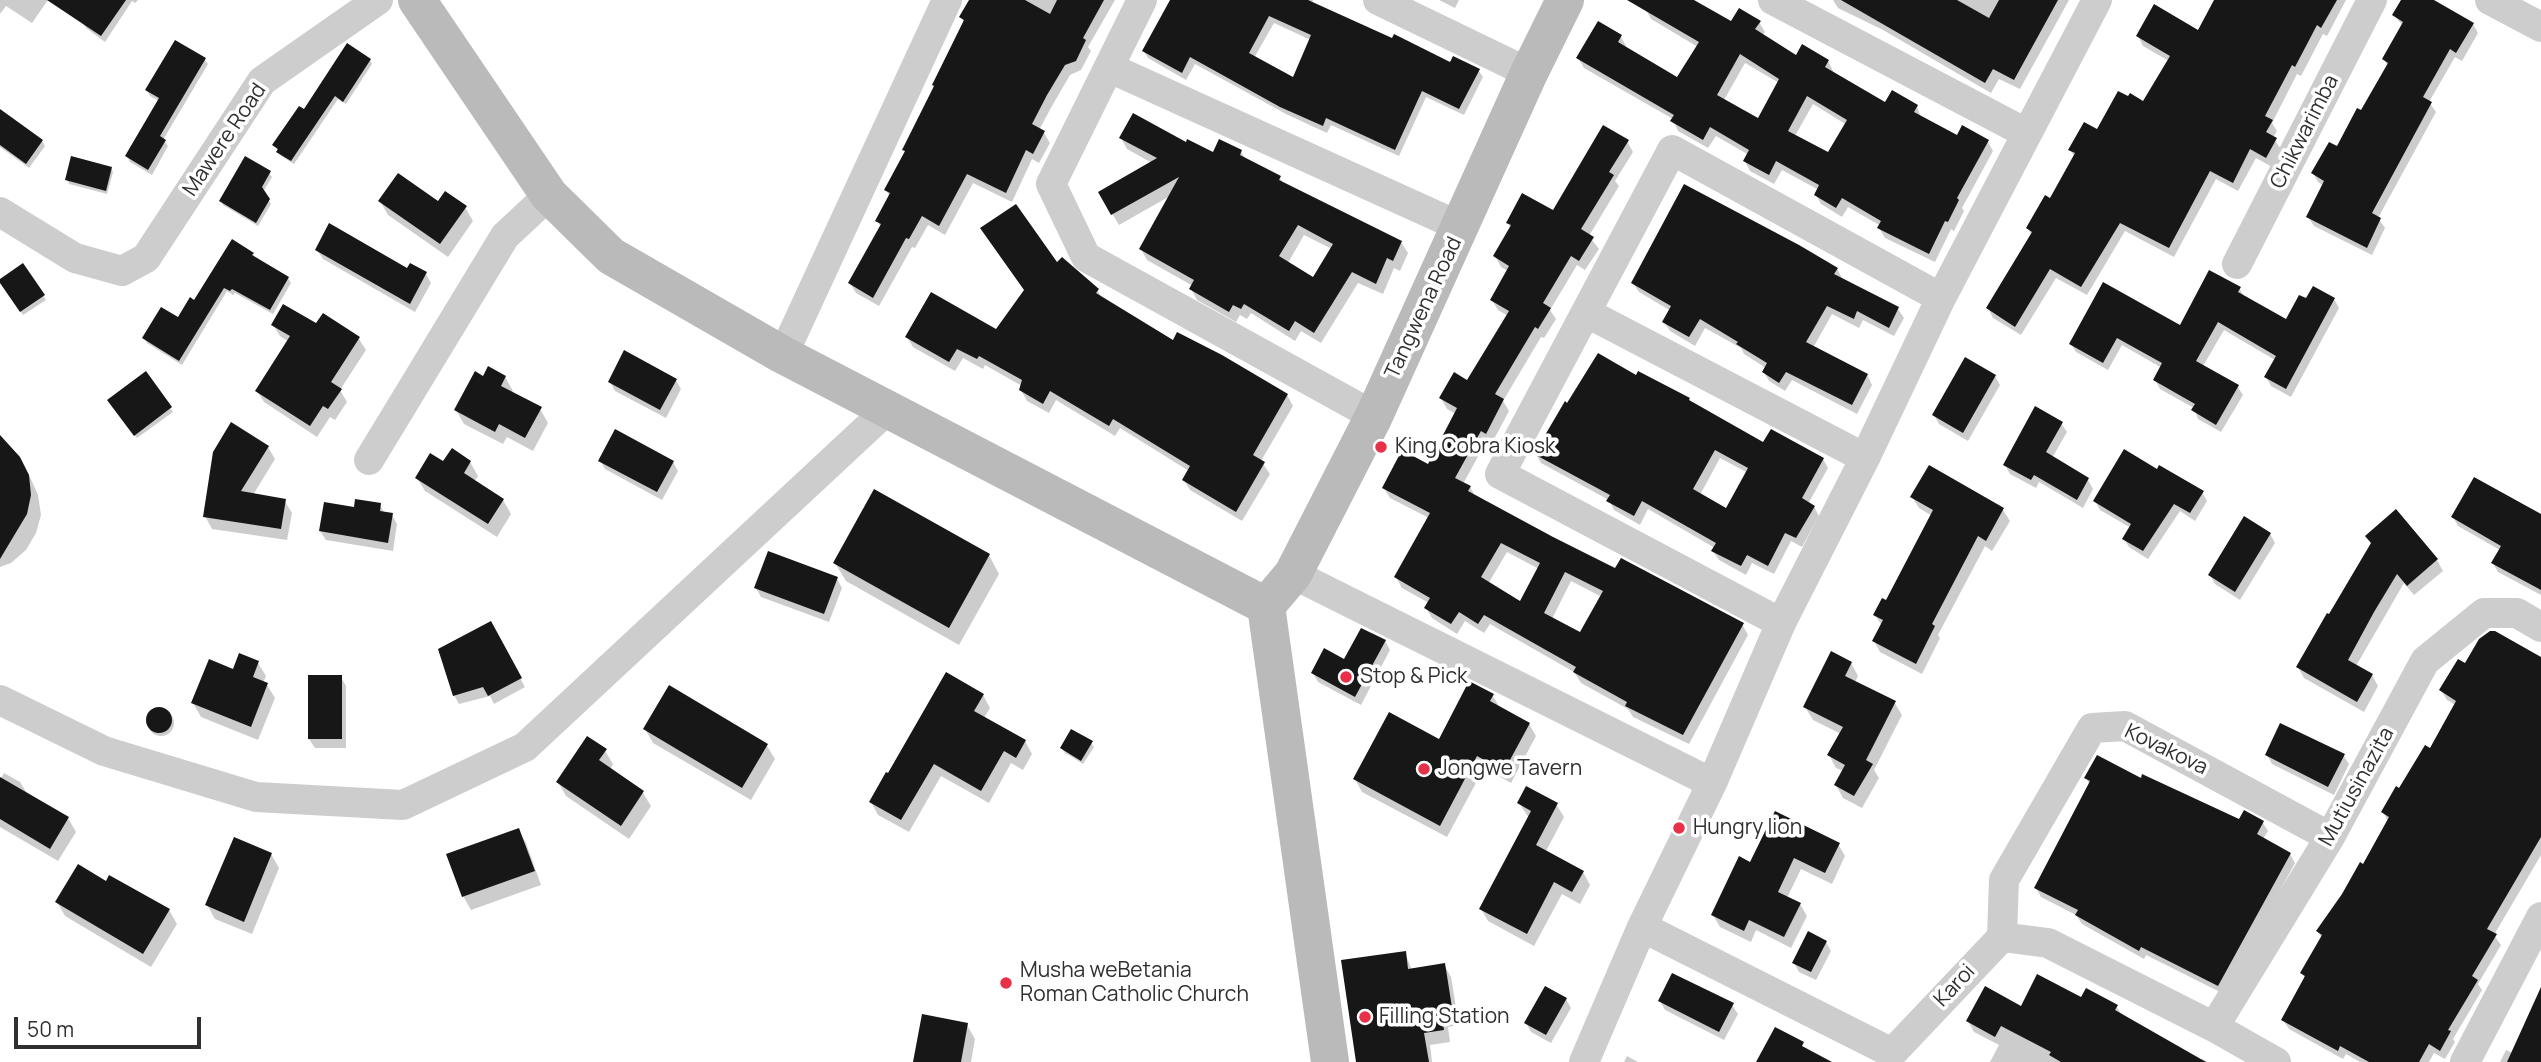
<!DOCTYPE html>
<html>
<head>
<meta charset="utf-8">
<style>
	body { margin:0 }
	#map { position:relative; width:2541px; height:1062px; overflow:hidden; background:#fff; font-family:Manrope,sans-serif }
	canvas { display:block }
	.scale { position:absolute; left:14px; top:1017px; width:187px; height:32px; box-sizing:border-box; border:4px solid #303030; border-top:0; padding-left:9px; font-size:21px; line-height:24px; white-space:nowrap; color:#303030; -webkit-text-stroke:5px #fff; paint-order:stroke }
</style>
</head>
<body>
<div id="map">
<canvas width="2541" height="1062"></canvas>
<div class="scale">50 m</div>
</div>
<script>
const ctx = document.querySelector('canvas').getContext('2d');
ctx.lineJoin = 'round';
function fillPath(path, color) {
  ctx.fillStyle = color;
  ctx.fill(path, 'evenodd');
}
function shape(rows) {
  const path = new Path2D();
  for (const r of rows) {
    if (r.length === 3) {
      path.moveTo(r[0] + r[2], r[1]);
      path.arc(r[0], r[1], r[2], 0, 2 * Math.PI);
      continue;
    }
    path.moveTo(r[0], r[1]);
    for (let i = 2; i < r.length; i += 2) path.lineTo(r[i], r[i + 1]);
  }
  return path;
}
function stroke(path, color, width, dash) {
  ctx.strokeStyle = color;
  ctx.lineWidth = width;
  ctx.lineCap = dash ? 'butt' : 'round';
  ctx.setLineDash(dash || []);
  ctx.stroke(path);
}
function drawText(font, color, halo, rows, align = 'center') {
  ctx.font = font + ' Manrope,sans-serif';
  ctx.lineWidth = 7;
  ctx.setLineDash([]);
  ctx.textBaseline = 'middle';
  ctx.strokeStyle = halo;
  ctx.fillStyle = color;
  for (const [text, x, y, turn = 0] of rows) {
    ctx.save();
    ctx.translate(x, y);
    ctx.rotate((+turn || 0) * Math.PI / 180);
    ctx.textAlign = isNaN(turn) ? turn : align;
    if (halo) ctx.strokeText(text, 0, 0);
    ctx.fillText(text, 0, 0);
    ctx.restore();
  }
}
fillPath(shape([
	[0,0,48,0,32,23,6,6,0,14],
	[96,0,138,0,135,3,132,1,105,42,86,28,82,22],
	[971,0,1115,0,1088,47,1091,51,1081,70,1070,75,1052,106,1039,130,1044,133,1050,143,1039,163,1032,159,1012,202,973,183,945,235,928,225,915,248,912,247,879,306,856,293,850,283,881,227,877,221,890,197,886,190,906,152,904,150,935,88,934,85,965,24,961,17],
	[1172,0,1313,0,1312,4,1451,64,1478,70,1483,77,1464,115,1426,97,1399,156,1331,125,1327,133,1286,114,1195,64,1186,80,1148,58,1144,51],
	[1274,23,1311,40,1294,79,1254,58],
	[1439,0,1459,0,1455,8],
	[1652,0,1690,0,1731,23,1759,22,1765,32,1762,36,1797,57,1828,61,1833,71,1832,73,1886,104,1917,106,1921,118,1957,138,1988,142,1993,151,1962,208,1964,211,1954,231,1951,229,1935,262,1885,238,1879,228,1881,226,1848,207,1842,217,1821,204,1816,195,1819,190,1782,170,1774,184,1750,171,1745,161,1749,155,1716,136,1708,148,1678,131,1673,119,1584,68,1578,58,1621,37,1626,46,1625,48,1678,79,1698,47,1651,19,1646,10],
	[1745,63,1779,83,1759,120,1724,100],
	[1813,104,1847,125,1829,155,1795,136],
	[1833,0,2069,0,2020,89,1999,79,1991,93,1883,30,1838,8],
	[2216,0,2346,0,2327,36,2323,34,2301,76,2297,74,2272,123,2277,131,2273,138,2281,149,2272,167,2256,158,2238,191,2216,179,2174,257,2125,231,2087,295,2056,278,2021,335,1993,318,1988,308,2032,236,2028,228,2050,201,2075,157,2070,150,2144,103,2169,61,2143,46,2138,36,2198,32],
	[2403,0,2431,0,2473,24,2478,33,2462,61,2455,57,2429,102,2436,112,2378,218,2385,228,2372,255,2314,226,2308,217,2324,186,2318,182,2313,173,2338,149,2388,67,2384,59,2403,26,2394,15],
	[204,59,208,64,163,140,168,146,152,175,130,162,127,156,159,101,150,96,147,90],
	[370,60,372,64,346,104,338,99,294,164,281,156,274,145,304,112],
	[0,111,42,141,45,146,29,168,0,147],
	[1121,138,1186,145,1213,154,1241,152,1246,160,1279,177,1284,184,1401,242,1408,253,1400,271,1394,268,1383,294,1358,283,1321,343,1301,331,1295,341,1251,313,1247,319,1240,315,1236,322,1197,300,1191,289,1193,286,1147,260,1141,249,1170,196,1119,225,1100,193,1152,163,1127,149],
	[1304,235,1332,249,1314,280,1288,263],
	[1627,141,1633,152,1615,181,1619,186,1589,236,1599,249,1585,270,1577,265,1550,310,1556,319,1544,338,1541,337,1503,401,1509,411,1492,443,1487,440,1463,484,1470,487,1475,496,1616,570,1742,624,1748,635,1689,744,1633,717,1628,709,1581,683,1574,672,1490,624,1484,633,1465,621,1457,634,1432,618,1426,608,1429,603,1402,588,1396,577,1429,518,1390,498,1384,488,1429,466,1456,414,1447,409,1441,398,1468,382,1508,316,1498,310,1492,300,1508,271,1501,267,1495,256,1511,229,1508,223,1554,212],
	[1507,552,1539,569,1521,604,1488,584],
	[1571,581,1602,597,1581,635,1552,619],
	[111,168,113,172,107,194,69,184,67,180],
	[269,173,272,177,263,192,271,204,258,226,223,205,221,201],
	[380,201,465,207,473,221,448,257,388,215],
	[317,250,408,270,411,265,426,274,431,283,415,312,323,259],
	[253,254,256,259,288,278,291,283,273,314,235,293,233,295,227,291,182,365,147,343,144,338,178,320,195,302],
	[1057,265,1097,290,1103,299,1174,343,1287,395,1293,406,1261,461,1270,474,1242,521,1190,490,1184,480,1189,471,1120,428,1115,436,1056,400,1049,413,1027,401,1021,390,1022,386,985,365,983,369,963,358,955,371,913,347,907,337,996,331],
	[23,266,46,300,23,315,1,281],
	[1837,269,1842,278,1898,309,1904,318,1894,336,1863,320,1859,328,1832,314,1813,348,1867,375,1872,385,1857,414,1792,380,1785,391,1769,381,1764,372,1766,368,1744,354,1741,348,1705,328,1695,346,1670,331,1664,322,1671,311,1639,292,1633,283],
	[2239,288,2245,298,2286,321,2306,301,2334,299,2339,308,2291,397,2271,386,2266,377,2275,360,2224,330,2203,366,2237,386,2243,395,2221,432,2198,419,2194,408,2160,389,2155,380,2162,368,2122,345,2108,370,2076,352,2071,344,2181,327],
	[324,315,359,339,366,350,340,390,347,402,335,420,330,417,317,437,264,402,257,391,289,342,280,336,273,325,317,326],
	[145,374,173,412,137,438,112,404],
	[1995,376,2000,385,1968,441,1939,424,1934,415],
	[505,377,513,391,511,393,540,409,548,423,533,451,507,437,503,444,464,424,456,410,484,378],
	[1636,378,1691,403,1764,445,1823,459,1828,468,1808,504,1814,507,1819,516,1802,547,1791,541,1774,574,1752,563,1746,575,1719,560,1713,551,1715,548,1648,509,1640,525,1614,510,1609,500,1541,463,1536,454],
	[1720,458,1748,473,1727,510,1700,495],
	[676,380,681,389,666,418,615,391,610,382],
	[2061,423,2067,432,2052,458,2088,480,2093,489,2083,508,2039,482,2036,488,2010,474,2005,465],
	[0,440,19,458,30,477,38,495,41,515,36,533,26,550,11,563,0,567],
	[268,447,275,459,253,495,284,500,292,513,287,540,212,529,205,516],
	[600,460,673,462,678,471,662,500,605,469],
	[470,462,478,476,474,482,503,500,511,514,497,537,425,491,417,478,444,464],
	[1930,467,2003,510,2010,521,1992,551,1985,546,1938,635,1940,638,1922,674,1880,652,1874,641,1882,626,1875,615,1887,603,1932,516,1919,508,1912,497],
	[2157,471,2202,492,2207,501,2195,521,2180,511,2148,559,2129,547,2124,539,2131,528,2100,510,2095,501],
	[380,505,385,514,392,515,397,524,393,551,326,540,320,531,355,509],
	[2396,512,2437,560,2443,571,2414,595,2404,583,2356,666,2372,675,2378,686,2364,712,2304,678,2298,667,2372,545,2367,536],
	[2541,516,2541,595,2498,572,2493,563,2500,550,2458,526,2453,517],
	[2270,534,2275,543,2240,600,2215,584,2210,575],
	[989,555,999,574,959,645,846,581,835,563],
	[837,579,842,588,829,622,761,597,756,588],
	[490,623,525,687,494,704,490,696,459,704,454,695],
	[1385,641,1390,650,1361,705,1318,682,1313,673,1345,661],
	[2541,659,2541,855,2494,935,2501,945,2478,984,2482,990,2453,1039,2455,1042,2445,1059,2434,1053,2429,1062,2360,1062,2346,1054,2343,1059,2289,1029,2283,1020,2305,979,2302,973,2322,939,2318,931,2364,866,2388,821,2383,812,2430,751,2456,705,2447,700,2441,690,2466,665],
	[258,663,266,676,263,683,267,685,275,698,258,740,201,717,193,703,234,671],
	[1851,663,1858,676,1855,682,1894,702,1902,715,1874,770,1879,778,1862,808,1843,798,1836,785,1843,771,1836,768,1829,755,1841,734,1813,720,1805,707],
	[341,677,346,686,346,748,315,748,309,739],
	[983,695,990,708,984,718,1025,741,1032,754,1023,770,1011,763,989,803,941,776,909,832,878,815,871,802],
	[1492,695,1500,708,1529,724,1536,736,1511,783,1484,768,1447,837,1362,792,1355,779,1439,741],
	[161,723,13],
	[645,729,767,746,775,759,751,800,653,743],
	[1091,743,1094,747,1083,764,1064,752,1062,748],
	[605,751,613,764,610,770,643,793,651,806,629,839,566,796,558,782],
	[2267,755,2343,755,2349,764,2334,795,2272,764],
	[4,773,20,782,28,795,68,818,76,832,58,861,0,827,0,780],
	[2086,778,2141,780,2240,821,2263,823,2268,831,2263,839,2290,854,2295,863,2224,994,2146,955,2144,959,2082,924,2076,915,2041,897,2036,888,2090,785],
	[1519,803,1556,804,1564,817,1545,853,1583,872,1590,885,1580,904,1562,894,1534,946,1488,921,1481,909,1529,818],
	[518,830,526,843,541,885,471,910,463,896],
	[1838,844,1845,856,1832,884,1801,869,1787,898,1800,904,1807,916,1791,948,1756,930,1751,942,1720,927,1713,915,1751,864],
	[271,854,279,868,252,934,215,919,207,905],
	[107,884,169,910,177,924,151,967,65,916,57,902],
	[1826,942,1831,951,1816,980,1799,972,1794,963],
	[1405,953,1412,970,1444,965,1451,977,1459,1025,1448,1027,1450,1042,1430,1045,1432,1062,1358,1062],
	[2541,991,2541,1062,2500,1062,2506,1050,2513,1053],
	[1566,999,1571,1008,1551,1043,1531,1032,1526,1023],
	[2082,999,2116,1006,2122,1015,2201,1061,2202,1059,2208,1062,1990,1062,1999,1045,1974,1032,1968,1021,2021,1008],
	[1660,1001,1732,1005,1738,1014,1724,1040,1665,1010],
	[967,1025,975,1039,971,1062,915,1062],
	[1627,1056,1638,1062,1624,1062]
]), '#0003');
fillPath(shape([
	[47,0,126,0,101,36],
	[969,0,1025,0,1050,14,1057,0,1104,0,1083,38,1086,40,1076,61,1065,65,1047,95,1032,124,1045,131,1033,154,1026,150,1006,193,967,174,939,226,922,216,909,239,906,238,873,298,848,283,881,224,875,221,890,193,884,190,905,151,902,150,934,86,932,85,964,20,959,17],
	[1170,0,1308,0,1392,38,1394,34,1450,62,1453,56,1480,69,1459,109,1422,91,1395,150,1326,118,1323,126,1280,107,1190,57,1182,73,1142,51],
	[1269,16,1311,35,1293,77,1249,53],
	[1627,0,1694,0,1731,21,1739,8,1761,21,1755,29,1796,55,1802,44,1829,60,1825,67,1885,102,1892,90,1918,105,1914,112,1957,135,1962,125,1989,140,1957,198,1959,200,1948,222,1945,221,1929,254,1877,228,1881,221,1842,198,1836,208,1814,195,1819,185,1776,161,1769,175,1743,161,1749,150,1710,127,1703,140,1670,121,1674,115,1576,58,1598,21,1622,35,1618,42,1677,77,1699,42],
	[1740,54,1779,79,1758,118,1717,95],
	[1807,96,1847,120,1828,152,1788,131],
	[1841,0,1957,0,1989,18,1999,0,2058,0,2014,80,1993,69,1985,83],
	[2214,0,2337,0,2321,28,2317,25,2295,67,2292,65,2265,116,2273,120,2266,132,2277,138,2266,158,2250,149,2233,183,2210,171,2169,248,2120,223,2081,287,2050,269,2015,327,1986,308,2032,232,2026,228,2045,195,2050,198,2075,153,2068,150,2084,122,2097,129,2118,91,2128,96,2130,93,2143,101,2170,56,2136,36,2154,4,2198,30],
	[2401,0,2434,0,2474,23,2456,53,2450,49,2423,97,2432,102,2372,213,2381,218,2367,248,2306,217,2324,181,2311,173,2329,142,2337,146,2357,108,2361,110,2388,63,2382,59,2403,22,2392,15],
	[175,40,206,58,160,136,166,140,148,170,125,156,159,98,145,90],
	[347,43,371,59,343,102,335,96,291,161,276,152,278,149,272,145,299,106,304,109],
	[0,109,43,140,26,164,0,145],
	[1133,113,1186,142,1187,139,1213,152,1219,139,1242,150,1240,155,1281,176,1279,180,1402,241,1393,261,1387,258,1376,284,1352,272,1314,333,1295,321,1289,331,1244,304,1241,309,1233,305,1229,312,1189,289,1194,280,1139,249,1179,177,1111,215,1098,192,1157,158,1119,138],
	[1298,225,1333,244,1313,277,1279,256],
	[1603,125,1629,140,1609,172,1614,175,1581,229,1594,237,1579,261,1571,256,1543,303,1551,308,1538,329,1535,327,1495,394,1504,399,1486,434,1481,431,1455,478,1471,486,1468,491,1553,537,1615,568,1621,558,1744,623,1683,735,1625,706,1627,702,1573,672,1576,667,1484,615,1478,624,1459,612,1451,624,1424,608,1430,598,1394,577,1430,513,1382,488,1402,450,1428,464,1457,408,1439,398,1454,372,1467,380,1509,311,1490,300,1509,266,1493,256,1511,225,1506,223,1522,193,1553,210],
	[1501,543,1540,563,1520,601,1481,577],
	[1565,572,1603,591,1580,632,1544,613],
	[71,156,112,167,106,191,65,180],
	[245,156,271,171,262,187,270,199,256,223,219,201],
	[398,173,438,201,445,191,467,206,440,244,378,201],
	[1684,184,1799,245,1838,268,1834,274,1899,307,1889,328,1857,311,1854,319,1827,306,1806,342,1868,374,1852,405,1786,372,1779,383,1762,372,1767,363,1736,344,1738,342,1700,319,1689,337,1662,322,1671,306,1631,283],
	[1016,204,1057,262,1062,257,1099,289,1096,293,1173,340,1177,332,1222,355,1288,394,1253,455,1265,462,1236,512,1182,480,1190,466,1113,419,1109,426,1050,391,1043,404,1019,390,1022,380,979,356,977,359,957,349,949,362,905,337,931,292,996,329,1024,290,980,228],
	[329,223,407,268,410,263,427,272,410,304,315,250],
	[232,239,254,253,252,255,289,277,270,310,232,289,230,291,224,288,179,361,142,338,161,307,178,317,190,297,194,300],
	[23,263,45,295,20,312,0,283,0,279],
	[2209,270,2241,287,2238,292,2286,319,2299,295,2306,298,2313,286,2335,298,2286,389,2264,377,2276,356,2218,322,2196,361,2239,385,2216,425,2191,410,2195,404,2153,380,2162,363,2117,338,2103,363,2069,344,2103,282,2180,325],
	[283,304,316,323,323,313,360,337,331,382,342,389,328,409,323,406,310,426,255,391,290,336,271,325],
	[624,350,677,379,660,410,608,382],
	[1598,353,1636,375,1638,371,1690,398,1689,400,1763,442,1771,429,1824,458,1802,498,1815,506,1796,538,1785,533,1768,566,1747,555,1741,566,1711,551,1716,543,1642,501,1634,516,1606,501,1610,495,1534,454,1565,401,1567,403],
	[1715,450,1748,468,1726,508,1693,489],
	[1965,357,1996,375,1963,433,1932,415],
	[488,366,506,376,501,386,542,407,525,438,499,424,495,432,454,410,475,371,483,376],
	[146,371,172,407,134,436,107,400],
	[2035,406,2063,422,2046,452,2089,478,2077,500,2034,475,2031,480,2003,465],
	[231,422,269,446,241,491,286,499,281,529,203,517,213,452],
	[615,429,674,461,657,492,598,461],
	[0,435,20,457,29,475,31,495,27,514,0,559],
	[452,448,471,461,464,473,504,499,488,524,415,478,430,453,443,461],
	[2124,449,2157,469,2159,465,2204,491,2190,513,2174,504,2143,551,2122,539,2131,524,2093,501],
	[1929,465,2004,508,1986,541,1978,536,1932,624,1935,626,1916,664,1872,641,1883,620,1873,615,1882,598,1886,600,1933,510,1910,497],
	[2474,477,2541,514,2541,590,2491,563,2501,546,2451,517],
	[874,489,990,554,949,628,833,563],
	[355,499,381,503,380,511,393,513,388,543,319,531,324,502,354,507],
	[2396,509,2438,559,2407,586,2397,574,2374,612,2348,660,2373,674,2357,702,2296,667,2327,613,2329,614,2371,543,2365,536],
	[2244,516,2271,533,2235,592,2208,575],
	[768,551,838,577,824,614,754,588],
	[491,621,522,678,488,696,483,687,453,696,438,649],
	[1361,628,1386,640,1355,697,1311,673,1324,648,1344,659],
	[2490,631,2495,631,2541,657,2541,837,2487,929,2497,934,2472,976,2478,980,2448,1030,2451,1031,2440,1051,2429,1044,2419,1062,2369,1062,2340,1046,2338,1051,2281,1020,2305,976,2300,973,2322,935,2316,931,2342,894,2360,862,2363,864,2389,817,2381,812,2396,786,2399,788,2425,745,2430,748,2456,701,2439,690,2458,659,2465,663,2479,639],
	[1831,651,1852,662,1845,676,1896,701,1866,760,1873,764,1854,796,1834,785,1845,765,1827,755,1843,727,1803,707],
	[239,653,259,661,253,677,268,683,251,727,191,703,209,659,233,669],
	[946,672,984,694,974,711,1026,740,1016,758,1004,751,981,791,934,764,901,820,869,802,886,772,888,773],
	[308,675,342,675,342,739,308,739],
	[1469,681,1494,694,1490,701,1530,723,1504,771,1477,756,1440,826,1353,779,1389,712,1439,739],
	[669,685,768,744,742,788,643,729],
	[159,720,13],
	[2280,723,2345,754,2328,787,2265,755],
	[1071,729,1093,741,1081,761,1060,748],
	[587,736,607,749,599,760,644,791,621,826,556,782],
	[2097,755,2141,778,2142,774,2239,819,2244,810,2264,821,2257,834,2291,853,2218,986,2141,947,2139,951,2075,915,2078,910,2034,888,2090,781,2084,778],
	[0,777,69,817,50,849,0,819],
	[1526,786,1558,803,1536,845,1584,871,1572,892,1554,882,1527,934,1479,909,1531,811,1517,803],
	[1775,811,1840,843,1825,873,1794,858,1778,892,1801,903,1784,937,1749,920,1744,931,1711,915,1739,856,1750,862],
	[519,828,535,871,462,897,446,854],
	[234,837,272,853,244,922,205,905],
	[78,864,106,881,109,875,170,909,143,954,55,902],
	[1808,931,1827,941,1811,972,1792,963],
	[1406,951,1408,969,1445,963,1453,1014,1442,1016,1444,1030,1424,1033,1429,1062,1356,1062,1341,960],
	[1672,973,1734,1003,1719,1032,1658,1001],
	[2037,974,2081,997,2086,988,2118,1005,2115,1010,2206,1062,2061,1062,2049,1055,2051,1052,2001,1026,1995,1037,1966,1021,1985,986,2021,1006],
	[1545,986,1567,998,1546,1035,1524,1023],
	[2541,987,2541,1062,2507,1062],
	[922,1014,968,1023,961,1062,913,1062],
	[1775,1027,1804,1042,1802,1046,1832,1062,1756,1062]
]), '#171717');
stroke(shape([
	[1142,0,1051,184,1086,257,1374,416],
	[1378,0,1529,73],
	[1773,0,2026,133],
	[2490,0,2541,27],
	[1110,68,1461,227],
	[0,212,75,258,122,271,146,258,262,81,378,0],
	[2237,264,2372,0],
	[1587,313,1865,458],
	[783,355,947,0],
	[369,460,505,236,549,195],
	[1293,574,1712,783],
	[1781,623,1500,474,1672,150,1941,298],
	[0,700,104,751,256,797,403,805,525,747,888,409],
	[1642,927,1892,1053,2002,937,2048,943,2214,1027,2276,1062],
	[2002,937,2004,880,2092,728,2125,726,2330,837],
	[2214,1027,2330,837,2425,661,2484,613,2517,613,2541,627],
	[1584,1062,1642,927,1712,783,1781,623,1865,458,1941,298,2097,0],
	[2465,1062,2541,917]
]), '#cdcdcd', 30);
stroke(shape([
	[417,0,549,195,611,256,783,355,1266,606,1330,1062],
	[1266,606,1293,574,1374,416,1529,73,1565,0]
]), '#bababa', 38);
for (const [x, y, r, color] of [
	[1381,447,7,"#e83149"],
	[1346,677,7,"#e83149"],
	[1424,769,7,"#e83149"],
	[1679,828,7,"#e83149"],
	[1006,983,7,"#e83149"],
	[1365,1017,7,"#e83149"]
]) {
  const dot = new Path2D();
  dot.arc(x, y, r, 0, 2 * Math.PI);
  ctx.fillStyle = color;
  ctx.fill(dot);
  stroke(dot, '#fff', 2.5);
}
drawText('21px', '#303030', '#fff', [
	["Chikwarimba",2305,132,-63],
	["Mawere Road",225,140,-56],
	["Tangwena Road",1424,308,-65],
	["Kovakova",2166,750,26],
	["Mutiusinazita",2357,787,-61],
	["Karoi",1955,986,-47]
]);
drawText('21px', '#303030', '#fff', [
	["King Cobra Kiosk",1395,447],
	["Stop & Pick",1360,677],
	["Jongwe Tavern",1438,769],
	["Hungry lion",1693,828],
	["Musha weBetania",1020,971],
	["Roman Catholic Church",1020,995],
	["Filling Station",1379,1017]
], 'left');
</script>
</body>
</html>
